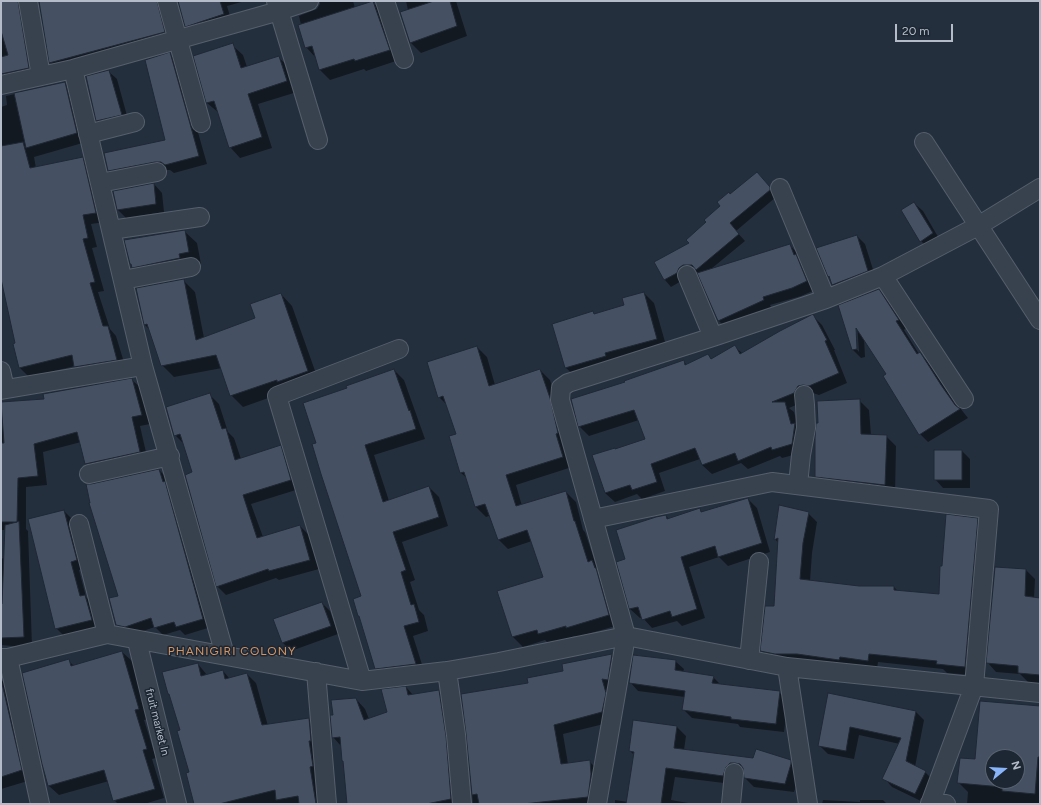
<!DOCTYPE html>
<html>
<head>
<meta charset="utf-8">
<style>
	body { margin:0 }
	#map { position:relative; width:1041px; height:805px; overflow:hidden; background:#242f3e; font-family:Figtree,sans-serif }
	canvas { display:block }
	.frame { position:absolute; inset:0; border:2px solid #b4bcc9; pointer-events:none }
	.north { position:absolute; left:985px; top:749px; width:40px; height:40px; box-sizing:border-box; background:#1d2633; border:1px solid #59626f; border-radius:50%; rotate:72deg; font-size:11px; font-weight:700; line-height:16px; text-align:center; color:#b4bcc9 }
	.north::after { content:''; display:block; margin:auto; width:14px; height:18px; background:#8ab4f8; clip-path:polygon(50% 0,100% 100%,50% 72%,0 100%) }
	.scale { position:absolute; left:895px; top:24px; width:58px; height:18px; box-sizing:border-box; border:2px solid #b4bcc9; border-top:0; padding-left:5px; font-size:12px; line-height:14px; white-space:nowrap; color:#b4bcc9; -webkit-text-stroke:3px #1d2633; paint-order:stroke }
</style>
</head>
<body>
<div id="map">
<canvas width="1041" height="805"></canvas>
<div class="frame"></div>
<div class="north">N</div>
<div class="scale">20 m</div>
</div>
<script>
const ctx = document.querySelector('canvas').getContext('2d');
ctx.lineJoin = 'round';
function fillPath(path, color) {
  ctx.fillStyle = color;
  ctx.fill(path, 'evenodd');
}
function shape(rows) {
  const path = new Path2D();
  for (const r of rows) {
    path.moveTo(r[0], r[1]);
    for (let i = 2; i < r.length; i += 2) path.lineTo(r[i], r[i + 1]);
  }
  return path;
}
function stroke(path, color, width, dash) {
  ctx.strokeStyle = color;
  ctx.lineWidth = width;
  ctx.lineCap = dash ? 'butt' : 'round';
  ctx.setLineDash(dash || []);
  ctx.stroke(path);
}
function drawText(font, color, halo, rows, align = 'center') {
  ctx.font = font + ' Figtree,sans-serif';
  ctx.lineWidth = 3;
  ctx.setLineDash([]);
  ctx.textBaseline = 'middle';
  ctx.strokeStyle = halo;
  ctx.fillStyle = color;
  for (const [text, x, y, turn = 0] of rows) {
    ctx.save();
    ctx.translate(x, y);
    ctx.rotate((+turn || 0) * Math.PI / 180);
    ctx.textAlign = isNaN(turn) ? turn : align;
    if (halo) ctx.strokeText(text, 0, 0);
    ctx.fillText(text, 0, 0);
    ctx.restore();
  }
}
fillPath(shape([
	[1,1,32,1,37,77,11,83,2,74],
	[40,1,171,1,173,41,59,72,50,63],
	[179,1,245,1,227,6,232,23,195,35,186,26],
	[320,1,353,1,355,8,372,2,383,12,399,60,366,71,364,69,330,80,320,70,316,58,306,47,299,16,317,9,320,4],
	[406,1,456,1,467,36,421,53,411,43,401,12,408,10],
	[232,45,243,55,247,67,278,57,289,67,297,92,258,104,272,148,240,158,230,147,219,113,207,103],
	[170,54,178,62,207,164,174,173,170,170,164,170,117,179,109,170,166,140],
	[108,71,117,79,129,123,105,129,97,121],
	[65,83,74,92,86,142,34,157,36,168,83,158,92,167,105,222,91,224,97,247,92,248,104,291,98,292,110,329,116,336,126,369,84,376,75,366,29,377,20,368,14,344,16,344,1,269,1,107,7,105,6,96],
	[757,173,776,195,776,197,736,231,745,241,711,269,790,245,798,254,815,290,801,296,770,305,772,309,727,329,718,320,698,272,690,272,683,280,671,287,665,280,655,262,690,244,730,195],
	[154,184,162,193,164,212,126,218,118,210],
	[914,203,923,211,941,242,929,249,921,241],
	[184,231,197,243,201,264,145,280,133,267,131,264],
	[857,236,865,244,876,279,841,293,833,285,829,276],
	[183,280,195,292,204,338,256,319,281,294,292,306,319,382,288,391,243,407,231,395,222,368,174,377,162,365,150,330,145,325],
	[879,290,887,299,906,328,904,330,919,354,920,354,929,362,949,394,968,418,928,442,920,434,887,375,864,338,865,357,861,358,853,350,839,306],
	[855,323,857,323,859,352,856,348],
	[644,293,654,303,667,349,577,378,566,368,553,324,592,312,595,315,625,306],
	[813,316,822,325,835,350,834,350,847,383,819,395,813,393,807,395,803,402,789,408,794,412,798,427,801,453,782,458,780,456,748,469,741,463,712,474,702,465,700,459,659,473,665,491,642,499,637,494,615,502,605,493,616,450,646,440,639,420,589,436,579,426,626,383,683,361,687,365,708,356,712,359,735,347,742,353],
	[477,347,487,357,495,385,540,370,550,380,559,409,572,467,516,485,522,506,566,492,576,502,583,530,585,532,596,565,602,571,619,625,577,637,575,636,549,644,545,640,523,647,513,637,499,592,544,577,532,541,508,549,498,539,489,516,486,517,476,507,468,479,461,473,450,436,457,434,448,406,439,397],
	[394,370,404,380,425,439,374,455,389,501,429,487,439,497,448,526,402,542,415,580,410,582,419,610,424,615,428,631,413,636,425,674,386,678,376,668,361,618,359,616,362,597,317,443,348,389],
	[132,380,141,388,150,424,140,426,148,461,95,473,86,464,81,442,43,452,47,485,26,487,26,529,28,531,32,646,12,646,1,645,1,558,5,559,6,530,1,530,1,403,45,400],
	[210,395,219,404,228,432,234,438,241,459,280,446,290,456,299,489,251,504,263,537,300,526,309,535,319,569,279,580,276,578,226,595,217,586,194,473,184,444,175,435],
	[859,400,869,410,871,435,886,436,896,446,895,495,826,486,816,476],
	[962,451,970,459,970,488,943,488,935,479],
	[159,470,167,478,211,627,185,635,180,630,163,635,155,627,134,634,125,633,116,624,120,596],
	[748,499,757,508,770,552,728,566,719,557,689,567,705,618,682,626,677,621,652,628,642,617,640,618,630,609,626,560,666,516,669,519,699,509,702,512],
	[64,511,72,519,85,568,79,570,86,597,93,604,100,628,64,636,56,628],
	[808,513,817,522,812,553,810,581,859,587,894,587,898,591,940,595,977,519,986,528,974,675,947,673,943,669,878,662,877,669,771,660,761,651,775,607,779,544,775,539],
	[1026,570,1035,579,1034,598,1040,599,1040,683,1028,682,1020,674,996,672,988,663],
	[322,603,330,611,338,634,291,651,283,643],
	[122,652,132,661,147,719,144,720,156,758,152,759,164,798,144,804,118,804,114,800,109,781,59,795,49,786,68,660,74,666],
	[612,655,622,664,612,722,563,734,568,764,589,761,599,771,597,804,473,804,467,734,529,684,565,672,563,665],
	[675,661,684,669,683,672,713,677,721,685,779,692,788,701,784,732,740,727,738,724,692,718,683,709,685,697,638,691,630,682],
	[198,664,207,675,223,671,230,679,247,674,256,683,268,726,309,719,318,728,323,804,195,804,191,773,181,731],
	[1,680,11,689,31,780,1,789],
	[406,687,413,695,439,691,448,701,460,804,348,804,341,746,333,737,334,716,356,699,365,709,369,719,389,712],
	[829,694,916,712,924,720,915,767,925,772,933,780,923,802,892,787,884,778,900,744,859,735,854,759,828,754,819,745],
	[1040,707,1040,804,967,804,968,792,958,782,976,761],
	[993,757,1017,757,1017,781,993,781],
	[677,727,686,736,684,750,754,759,790,761,799,770,800,774,794,792,754,787,745,778,745,771,739,772,732,784,675,777,671,800,694,804,615,804,615,800,628,802,634,755,630,751],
	[823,800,860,802,860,800,883,800,887,804,822,804]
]), '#0007');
const building = shape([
	[1,1,18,1,29,68,1,74,1,57,8,55,1,31,1,1],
	[39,1,157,1,165,32,49,63,39,1],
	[178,1,220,1,224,14,185,27,178,1],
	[373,1,390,50,355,61,354,59,319,70,312,46,305,48,298,25,373,1],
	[434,1,450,1,457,26,410,43,400,12,434,1],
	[233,43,241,68,279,56,287,81,248,94,262,137,229,148,214,101,206,103,193,56,233,43],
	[170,52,199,156,165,165,161,162,155,162,108,171,104,153,165,140,145,60,170,52],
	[109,70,122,115,96,121,86,76,109,70],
	[65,82,77,133,26,148,14,93,65,82],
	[23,142,30,168,83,157,96,213,83,215,88,238,83,239,95,282,90,283,103,326,108,326,117,360,74,367,72,355,19,368,13,344,15,343,1,279,1,146,23,142],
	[757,172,770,187,770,190,730,223,739,234,696,270,692,265,683,265,679,268,677,273,664,280,654,262,689,243,686,240,706,222,704,220,720,206,717,202,729,192,730,194,757,172],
	[154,183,156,204,117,210,113,191,154,183],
	[914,202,933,233,920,242,901,210,914,202],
	[185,230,189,252,179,254,180,258,132,268,131,264,130,264,124,240,185,230],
	[857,235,868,271,832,285,829,276,828,277,816,248,857,235],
	[790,244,794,255,796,254,807,281,792,288,763,297,764,300,718,321,697,273,790,244],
	[184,279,196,340,255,318,250,304,281,293,308,371,277,382,277,380,230,396,216,355,161,366,147,324,144,325,136,288,184,279],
	[879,289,899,320,896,321,917,354,920,352,941,385,955,405,960,409,919,435,883,376,886,374,856,328,857,349,852,350,838,305,879,289],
	[644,292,657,339,605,353,606,356,565,368,552,324,593,311,594,314,624,305,622,298,644,292],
	[813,314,827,340,825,341,839,373,809,386,803,385,798,386,794,393,772,402,785,402,791,424,795,423,792,444,772,450,771,447,738,461,735,453,702,465,695,448,651,464,657,482,632,490,630,485,605,493,592,455,615,448,615,449,645,439,634,410,578,427,571,399,625,382,624,381,684,360,685,365,708,354,711,359,735,345,740,354,780,331,813,314],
	[477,346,489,386,540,369,550,398,558,433,556,434,563,457,506,475,516,506,566,491,574,521,575,521,588,562,592,560,595,568,596,568,609,615,566,628,566,626,538,634,537,630,512,637,497,591,543,577,527,530,498,540,485,504,475,507,464,472,460,473,449,436,456,434,443,396,438,398,427,362,477,346],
	[394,369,409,411,410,410,416,429,365,445,383,502,429,486,439,517,393,532,406,570,401,572,411,605,414,604,419,622,404,626,416,664,375,669,359,616,358,616,353,599,361,596,321,474,312,444,316,443,303,403,347,388,346,386,394,369],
	[132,378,142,415,132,417,140,452,85,464,77,432,34,444,38,476,18,478,17,522,19,521,24,637,1,638,1,604,2,604,5,525,17,522,1,522,1,443,4,443,1,402,44,399,43,394,132,378],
	[210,393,222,429,226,428,235,460,281,445,291,480,243,495,257,538,300,525,310,560,269,571,268,569,216,587,185,475,192,472,180,434,174,436,166,407,210,393],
	[860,399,861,434,887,435,885,485,815,477,815,438,816,423,818,423,817,401,860,399],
	[934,450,962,450,962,480,934,480,934,450],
	[159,469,163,482,165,481,203,619,176,627,174,622,154,628,151,618,125,627,116,625,109,598,118,596,89,503,90,503,86,484,91,484,159,469],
	[748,498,762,543,718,557,715,546,681,557,697,609,672,617,670,611,642,620,638,607,629,609,616,562,625,559,616,530,656,517,666,515,667,519,700,508,701,512,748,498],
	[779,505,809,512,803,543,800,579,859,586,894,586,894,590,939,594,940,566,942,566,946,514,978,518,965,667,936,664,937,661,869,654,868,661,840,657,839,660,797,654,775,654,760,651,765,606,774,606,778,538,774,540,779,505],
	[64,510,77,560,71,562,80,596,85,595,92,620,55,629,28,519,64,510],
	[995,567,1026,569,1025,596,1040,598,1040,675,1018,673,1018,666,986,663,995,567],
	[322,602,331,626,282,643,273,619,322,602],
	[122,651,139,709,135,710,147,749,143,750,155,789,113,801,104,770,48,786,42,764,22,673,69,659,71,666,122,651],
	[612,654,608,680,602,679,606,693,602,712,554,725,561,764,590,760,591,774,588,797,523,804,479,804,477,794,472,795,466,734,461,694,528,683,527,678,563,671,562,664,612,654],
	[633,655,676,660,675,670,714,676,712,683,780,691,776,724,731,719,731,717,682,710,685,691,629,683,633,655],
	[198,663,201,676,223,670,225,679,247,673,262,725,309,718,311,741,309,741,313,766,310,767,316,804,299,804,298,796,276,800,275,790,219,804,194,804,186,773,189,772,177,731,180,730,169,694,168,694,162,672,198,663],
	[1,679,22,770,1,777,1,679],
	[406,686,408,695,439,690,446,736,451,799,426,804,347,804,343,761,342,761,340,737,332,738,330,715,333,715,331,700,356,698,364,720,387,712,381,689,406,686],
	[828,693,916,711,906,761,926,771,915,794,882,779,901,738,850,727,846,751,818,746,828,693],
	[980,701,1040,706,1040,757,1038,757,1035,794,1002,791,1002,787,957,783,960,758,975,759,980,701],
	[993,757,1017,757,1017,781,993,781,993,757],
	[633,720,677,726,674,748,753,758,756,749,791,760,791,764,785,784,744,778,743,768,740,764,735,763,730,763,726,767,723,776,666,768,661,804,626,804,634,752,629,751,633,720]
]);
fillPath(building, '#455162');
stroke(building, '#1f2835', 1);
const minor = shape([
	[28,1,41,76],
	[167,1,201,123],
	[276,1,318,140],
	[385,1,404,59],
	[73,69,143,366,225,655],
	[1,85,73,69,279,11,309,1],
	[88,134,135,122],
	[924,142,1040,320],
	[100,183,157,172],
	[780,188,826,299],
	[111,230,200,217],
	[687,275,713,337],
	[883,276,964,399],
	[123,280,191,267],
	[1,371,5,389],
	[1,390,143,366],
	[89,474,170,456],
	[798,485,801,455,806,428,805,405,804,395],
	[593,519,772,482,989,509,974,686,930,804],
	[79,524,107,634],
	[137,641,177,804],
	[1,658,8,658,107,634,362,681,447,671,499,662,626,636,787,667,1040,693],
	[8,658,40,804],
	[749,660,759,562],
	[787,667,808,804],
	[447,671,456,735,462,804],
	[316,672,327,804],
	[362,681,277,396,399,349],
	[930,803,946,804],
	[597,804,626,636,560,400,561,388,568,383,713,337,826,299,883,276,978,226,1040,188],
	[731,804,734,773]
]);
stroke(minor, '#565f6c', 20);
stroke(minor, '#38414e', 18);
drawText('11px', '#b4bcc9', '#1d2633', [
	["fruit market ln",157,722,76]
]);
ctx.letterSpacing = '1px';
drawText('12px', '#d59563', '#1d2633', [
	["PHANIGIRI COLONY",232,651]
]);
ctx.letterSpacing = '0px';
</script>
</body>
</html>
